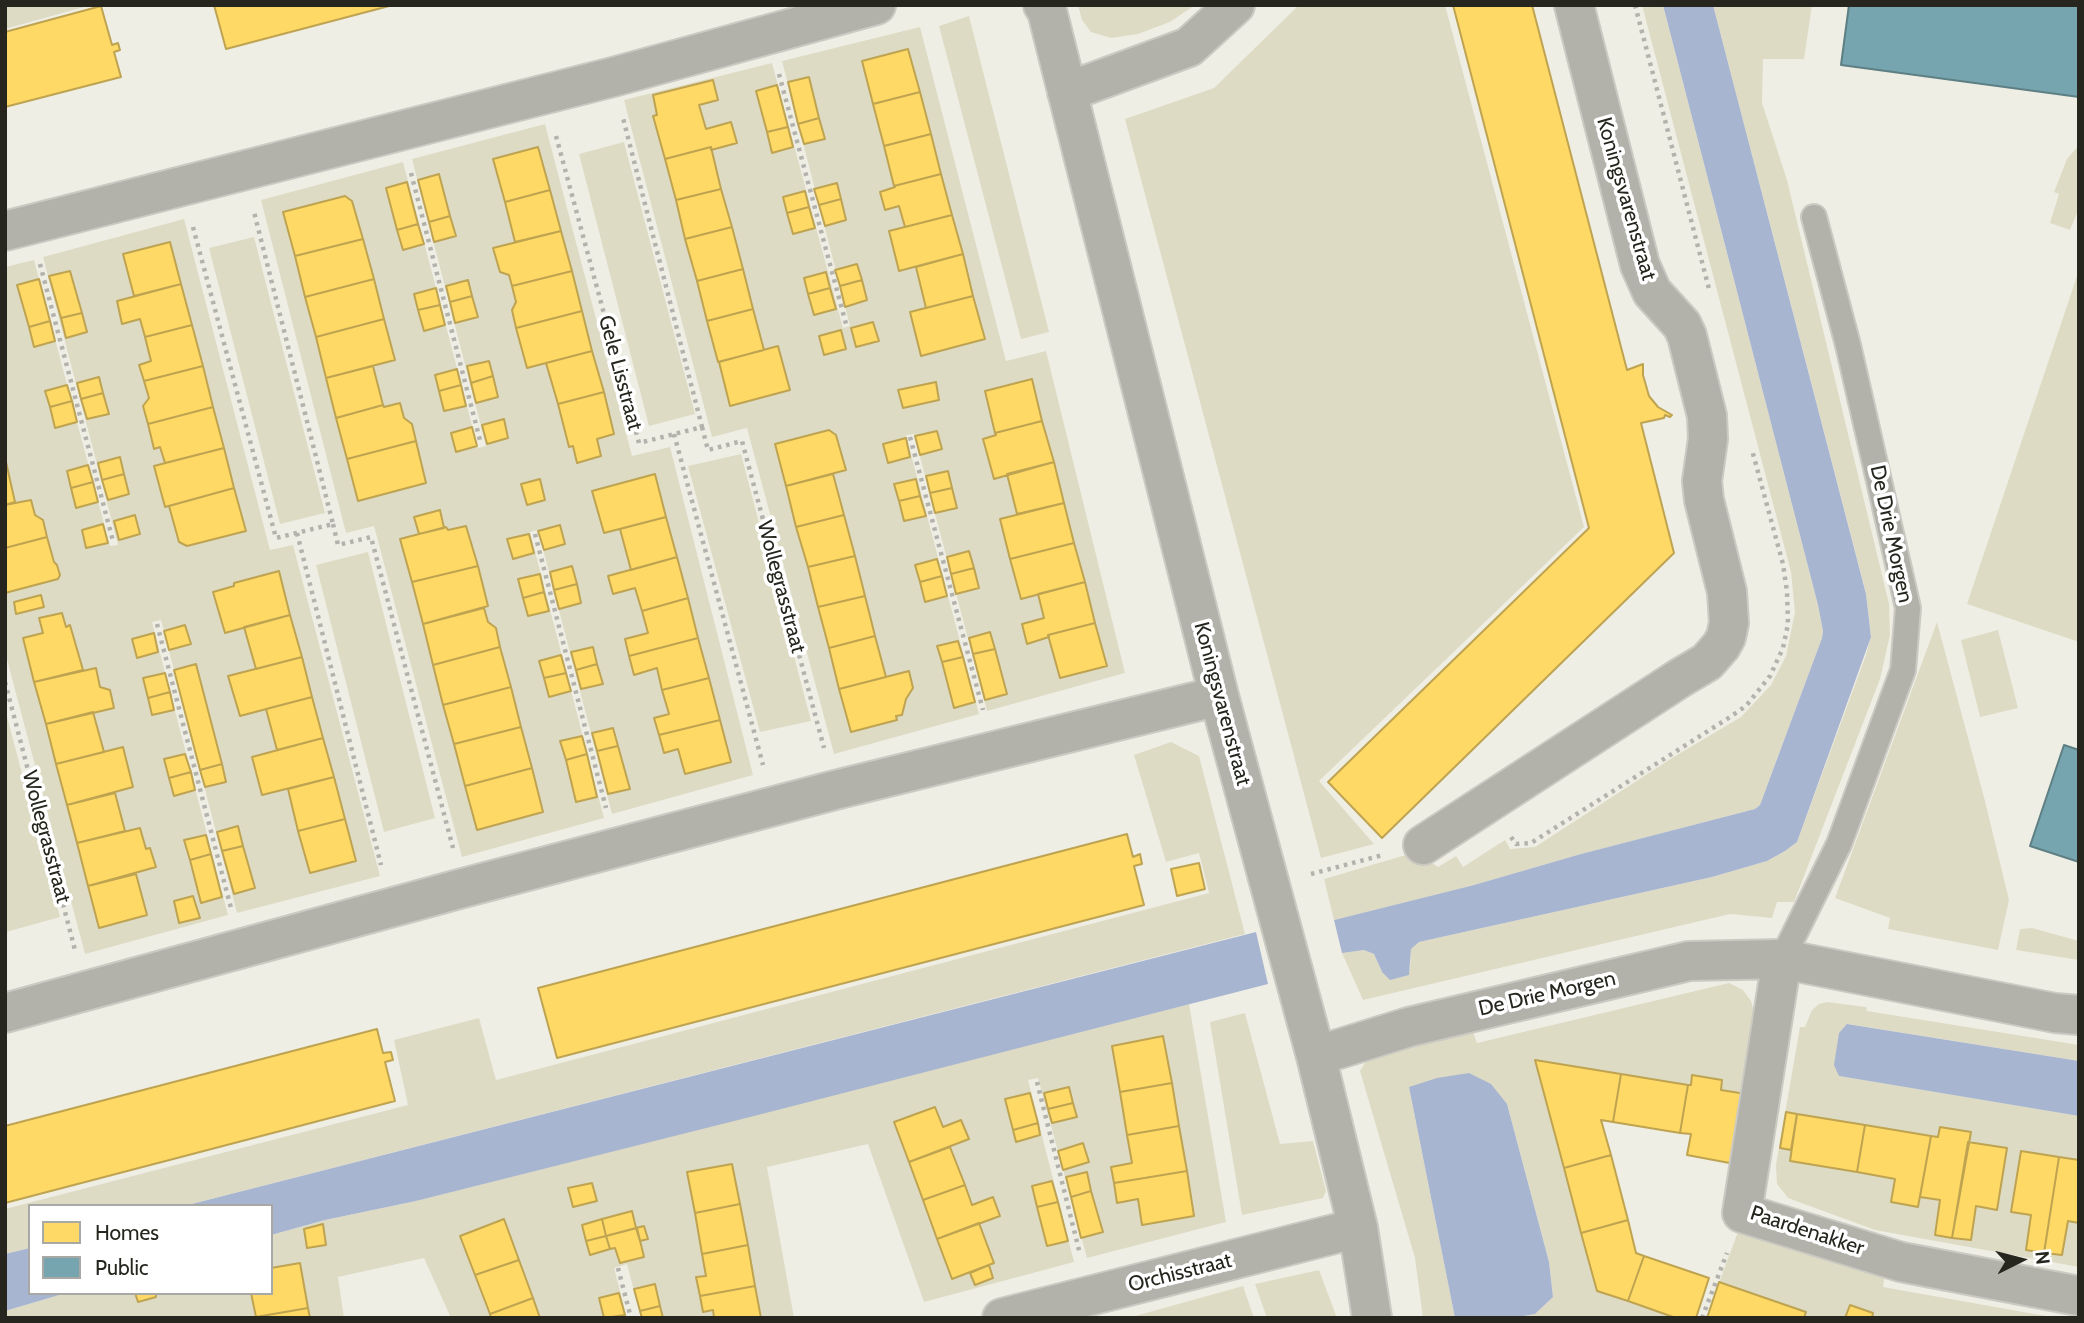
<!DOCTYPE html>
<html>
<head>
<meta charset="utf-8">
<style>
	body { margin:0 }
	#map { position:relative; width:2084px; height:1323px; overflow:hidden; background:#efeee5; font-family:Cabin,sans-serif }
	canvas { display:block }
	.frame { position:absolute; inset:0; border:7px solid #26261f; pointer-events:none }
	.legend { position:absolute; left:28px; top:1204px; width:245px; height:91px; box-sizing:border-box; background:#fff; border:2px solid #a8a8a5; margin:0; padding:9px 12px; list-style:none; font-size:21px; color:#26261f }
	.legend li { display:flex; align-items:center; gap:14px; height:35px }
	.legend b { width:35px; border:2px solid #a8a8a5 }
	.north { position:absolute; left:1986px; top:1225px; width:70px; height:70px; -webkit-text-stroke:5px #fff; paint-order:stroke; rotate:84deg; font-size:19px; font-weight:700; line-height:28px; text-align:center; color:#26261f }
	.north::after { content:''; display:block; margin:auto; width:24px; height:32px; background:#26261f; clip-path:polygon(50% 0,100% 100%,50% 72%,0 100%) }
</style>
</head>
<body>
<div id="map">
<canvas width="2084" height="1323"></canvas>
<div class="frame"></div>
<ul class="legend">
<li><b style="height:19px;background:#ffd966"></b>Homes</li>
<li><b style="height:19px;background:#76a5af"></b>Public</li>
</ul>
<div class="north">N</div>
</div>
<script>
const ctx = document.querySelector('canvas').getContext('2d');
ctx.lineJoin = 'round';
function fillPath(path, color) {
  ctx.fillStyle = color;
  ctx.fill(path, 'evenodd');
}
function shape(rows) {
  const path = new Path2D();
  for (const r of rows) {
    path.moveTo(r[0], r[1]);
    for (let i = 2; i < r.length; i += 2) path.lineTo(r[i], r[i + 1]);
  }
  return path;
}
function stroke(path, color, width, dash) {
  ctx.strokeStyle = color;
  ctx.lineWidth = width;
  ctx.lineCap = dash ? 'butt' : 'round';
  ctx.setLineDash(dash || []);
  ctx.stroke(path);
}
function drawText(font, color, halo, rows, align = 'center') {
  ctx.font = font + ' Cabin,sans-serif';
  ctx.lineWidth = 7;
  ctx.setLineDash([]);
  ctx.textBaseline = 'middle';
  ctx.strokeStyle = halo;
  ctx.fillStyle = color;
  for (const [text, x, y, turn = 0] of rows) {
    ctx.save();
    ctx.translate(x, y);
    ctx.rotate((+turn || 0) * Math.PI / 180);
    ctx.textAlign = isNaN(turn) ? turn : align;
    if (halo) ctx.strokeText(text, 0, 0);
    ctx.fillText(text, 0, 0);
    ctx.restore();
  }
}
fillPath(shape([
	[5,5,91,5,5,29],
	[1078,5,1195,5,1170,22,1138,34,1111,38,1091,32,1082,20],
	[1299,5,1445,5,1584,527,1319,781,1374,844,1321,858,1125,119,1214,88],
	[1642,5,1663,5,1818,605,1823,631,1822,638,1760,805,1755,809,1581,854,1474,885,1334,920,1324,879,1416,852,1438,867,1456,856,1463,867,1505,840,1510,849,1535,847,1672,758,1741,717,1771,685,1786,656,1795,612,1791,572],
	[1713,5,1812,5,1804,59,1763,59,1762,103,1787,180,1889,604,1890,635,1880,679,1794,902,1777,902,1772,918,1730,914,1363,1000,1342,953,1364,950,1374,954,1382,972,1410,970,1411,949,1419,942,1712,877,1767,861,1785,851,1797,842,1866,655,1871,636,1866,593],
	[969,16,1049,332,1021,339,939,26],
	[920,27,1006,361,1046,351,1125,673,987,711,914,434,906,435,979,714,834,754,747,428,712,437,624,100,772,63,843,328,850,326,782,61],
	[545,124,632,456,670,447,753,775,612,814,538,530,530,532,604,818,462,857,374,526,346,533,261,200,403,162,478,448,486,446,412,159],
	[624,142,695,414,649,426,579,154],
	[2079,145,2079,208,2070,230,2050,223,2059,194,2054,192,2067,159],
	[184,219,270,550,293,545,380,876,237,913,161,620,152,622,228,915,85,954,5,652,5,267,34,260,110,546,118,545,43,257],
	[254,237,325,513,280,524,209,248],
	[2079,270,2079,642,1967,604],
	[741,454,811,721,760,732,688,466],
	[368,552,435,818,384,832,316,565],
	[1937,622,1985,801,2009,900,1998,950,1888,929,1890,918,1835,898],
	[1998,630,2018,708,1980,717,1961,640],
	[5,709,60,917,6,932,5,931],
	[1171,742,1199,756,1245,934,184,1206,30,1206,30,1248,5,1254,5,1209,408,1105,394,1040,479,1018,496,1080,1209,893,1199,853,1166,862,1134,755],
	[2032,928,2079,941,2079,960,2016,950,2020,929],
	[1729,983,1743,990,1751,1001,1755,1015,1746,1094,1536,1060,1597,1290,1676,1318,1512,1318,1535,1314,1553,1297,1549,1262,1507,1104,1409,1087,1455,1318,1423,1318,1415,1258,1360,1071,1368,1058,1473,1032,1477,1043],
	[1827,1002,1866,1007,1867,1011,2079,1045,2079,1061,1848,1024,1839,1076,2079,1116,2079,1267,1875,1230,1788,1198,1777,1184,1776,1165,1800,1027,1805,1027,1812,1010,1819,1004],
	[1189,1004,1226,1222,1087,1258,1038,1078,1028,1080,1074,1262,924,1302,868,1144,767,1167,794,1318,641,1318,627,1264,614,1268,627,1318,451,1318,424,1258,338,1277,344,1318,5,1318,5,1311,66,1293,271,1293,271,1235,325,1220,416,1201],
	[1245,1013,1280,1144,1313,1141,1326,1191,1323,1198,1242,1215,1210,1022],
	[1742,1221,1885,1274,1883,1287,2057,1318,1706,1318],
	[1319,1270,1337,1318,1267,1318,1255,1284],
	[1243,1286,1254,1318,1128,1318]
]), '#dedbc5');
fillPath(shape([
	[1663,5,1713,5,1866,594,1871,637,1797,842,1785,851,1767,861,1712,877,1419,942,1411,949,1409,975,1390,980,1382,972,1374,954,1364,950,1342,953,1334,920,1474,885,1581,854,1755,809,1760,805,1822,638,1823,631,1818,605],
	[1256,932,1268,984,754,1116,416,1201,325,1220,271,1235,271,1206,184,1206],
	[1847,1024,2079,1061,2079,1116,1839,1076,1834,1065,1839,1033],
	[1469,1073,1491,1084,1507,1104,1549,1262,1553,1297,1535,1314,1512,1318,1455,1318,1409,1087,1437,1078],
	[30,1248,30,1293,66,1293,5,1311,5,1254]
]), '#a8b5d1');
const homes = shape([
	[214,5,393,5,226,49,214,5],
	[1453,5,1532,5,1627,370,1643,364,1643,375,1649,396,1658,407,1672,415,1670,417,1665,415,1664,418,1641,423,1674,553,1382,838,1328,782,1589,528,1453,5],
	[101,6,112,45,118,43,120,50,114,52,121,77,5,107,5,32,101,6],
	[908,49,920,92,873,104,862,61,908,49],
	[809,77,819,118,798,124,788,82,809,77],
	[713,80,718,100,699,105,706,129,731,122,737,143,711,150,711,147,665,159,653,116,657,115,653,95,713,80],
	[777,85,788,127,767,132,756,91,777,85],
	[920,92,931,134,884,146,873,104,920,92],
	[819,118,825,139,804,144,798,124,819,118],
	[788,127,793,147,772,153,767,132,788,127],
	[931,134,941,174,894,186,884,146,931,134],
	[538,147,550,190,505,202,493,159,538,147],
	[711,147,721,189,676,200,665,159,711,147],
	[439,174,450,216,429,222,418,180,439,174],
	[941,174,952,215,905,227,899,206,885,210,880,192,895,187,894,186,941,174],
	[407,182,418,224,397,230,386,188,407,182],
	[837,183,841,199,819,205,814,189,837,183],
	[721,189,732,227,685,239,676,200,721,189],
	[550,190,561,231,515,242,505,202,550,190],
	[805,191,809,207,787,213,783,197,805,191],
	[345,196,352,201,363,239,295,256,283,212,345,196],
	[841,199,846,220,825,226,819,205,841,199],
	[809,207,815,228,793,234,787,213,809,207],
	[952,215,963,254,899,271,889,231,952,215],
	[450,216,456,236,434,242,429,222,450,216],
	[418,224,424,244,403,250,397,230,418,224],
	[732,227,743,269,697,281,685,239,732,227],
	[561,231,572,271,512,286,509,275,500,272,493,248,561,231],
	[363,239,374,279,305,297,295,256,363,239],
	[170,242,181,284,134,296,123,254,170,242],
	[963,254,973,296,926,308,916,267,963,254],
	[857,264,862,280,840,286,835,270,857,264],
	[743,269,753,309,707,321,697,281,743,269],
	[70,271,82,313,61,318,49,276,70,271],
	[572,271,582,311,516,328,512,310,516,302,512,286,572,271],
	[826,272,830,288,808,294,804,278,826,272],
	[39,279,50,321,29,327,17,285,39,279],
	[374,279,384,319,316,337,305,297,374,279],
	[468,280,472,296,450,302,446,286,468,280],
	[862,280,867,300,845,307,840,286,862,280],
	[181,284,192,325,145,337,140,319,122,324,117,301,181,284],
	[436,288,440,305,418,310,414,294,436,288],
	[830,288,836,309,814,315,808,294,830,288],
	[472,296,478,317,455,323,450,302,472,296],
	[973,296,985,339,921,356,910,312,973,296],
	[440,305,445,325,424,331,418,310,440,305],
	[753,309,764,350,718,362,707,321,753,309],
	[582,311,592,351,527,368,516,328,582,311],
	[82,313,87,332,66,338,61,318,82,313],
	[384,319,395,360,326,378,316,337,384,319],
	[50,321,55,341,34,347,29,327,50,321],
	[873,322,879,341,856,347,851,328,873,322],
	[192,325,203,366,144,381,139,365,151,361,145,337,192,325],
	[841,330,846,349,824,355,819,336,841,330],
	[778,346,790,390,730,406,719,362,778,346],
	[592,351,604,392,558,404,546,363,592,351],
	[489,361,493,376,471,383,467,366,489,361],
	[203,366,213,407,148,424,143,406,149,398,144,381,203,366],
	[373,366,383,405,336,418,326,378,373,366],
	[457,369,461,385,439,391,435,375,457,369],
	[493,376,498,397,476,403,471,383,493,376],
	[99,377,103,393,81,399,77,383,99,377],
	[1032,379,1042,421,995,433,985,391,1032,379],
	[936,382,939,400,903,408,898,390,936,382],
	[67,385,72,401,50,407,45,391,67,385],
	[461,385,466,406,444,411,439,391,461,385],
	[604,392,614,434,597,439,601,456,577,463,573,446,569,447,558,404,604,392],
	[103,393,109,414,87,419,81,399,103,393],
	[72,401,77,422,55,428,50,407,72,401],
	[400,403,404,418,412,424,416,441,347,459,336,418,383,405,384,407,400,403],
	[213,407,224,448,165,463,160,447,154,449,148,424,213,407],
	[504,419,508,438,487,444,482,425,504,419],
	[1042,421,1054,462,994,479,983,439,996,435,995,433,1042,421],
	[472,427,477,446,456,452,451,433,472,427],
	[829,430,836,435,846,470,786,486,775,444,829,430],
	[937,431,942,449,920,455,915,436,937,431],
	[906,438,910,457,888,463,883,444,906,438],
	[416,441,426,483,358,501,347,459,416,441],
	[224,448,234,488,165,507,154,466,224,448],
	[120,457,124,474,102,480,98,463,120,457],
	[6,462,15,502,5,505,5,462,6,462],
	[1054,462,1064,503,1017,514,1007,474,1054,462],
	[88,465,93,482,71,488,67,471,88,465],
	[948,471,952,488,930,493,926,476,948,471],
	[124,474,129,494,108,500,102,480,124,474],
	[655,474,666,517,604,533,592,491,655,474],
	[833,474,844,515,796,527,786,486,833,474],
	[540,479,545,500,527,505,521,484,540,479],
	[916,479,920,496,899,501,894,484,916,479],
	[93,482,98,502,76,508,71,488,93,482],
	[234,488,246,531,187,546,179,542,169,506,234,488],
	[952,488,957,508,935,513,930,493,952,488],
	[920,496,926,516,904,521,899,501,920,496],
	[31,500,35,515,43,520,47,537,5,548,5,505,31,500],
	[1064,503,1074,543,1010,559,1000,519,1064,503],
	[440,510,444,528,419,534,414,517,440,510],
	[135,515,140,534,119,540,114,521,135,515],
	[844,515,855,556,808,567,796,527,844,515],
	[666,517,677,557,631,570,620,529,666,517],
	[103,524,108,543,86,548,82,530,103,524],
	[560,525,565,544,544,550,538,531,560,525],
	[466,526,478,566,412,582,400,539,446,527,448,530,466,526],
	[529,534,534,553,513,559,507,539,529,534],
	[47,537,54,562,57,565,60,575,58,579,5,593,5,548,47,537],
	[1074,543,1085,582,1021,599,1010,559,1074,543],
	[969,551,974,568,951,574,947,557,969,551],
	[855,556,865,596,818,607,808,567,855,556],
	[677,557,688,598,642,611,635,588,613,594,608,576,677,557],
	[937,559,942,576,920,582,915,565,937,559],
	[478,566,488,606,423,624,412,582,478,566],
	[572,566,577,584,554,590,550,572,572,566],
	[974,568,979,588,956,594,951,574,974,568],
	[279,571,290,615,225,633,213,592,234,586,234,583,279,571],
	[540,574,544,592,523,598,518,579,540,574],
	[942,576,947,596,925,602,920,582,942,576],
	[1085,582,1095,623,1048,635,1049,637,1027,644,1022,624,1044,618,1038,594,1085,582],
	[577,584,581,603,559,609,554,590,577,584],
	[544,592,549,611,528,616,523,598,544,592],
	[41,595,44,607,16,614,14,602,41,595],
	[865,596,875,636,829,648,818,607,865,596],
	[688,598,698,638,629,656,625,639,648,633,642,611,688,598],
	[484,608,488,622,496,628,500,647,433,665,423,624,484,608],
	[62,613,66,627,70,625,83,670,34,682,23,638,43,633,39,618,62,613],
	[290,615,302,657,256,669,244,627,290,615],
	[1095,623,1107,666,1060,678,1048,635,1095,623],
	[185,625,191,644,169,650,164,631,185,625],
	[990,632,995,649,973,654,969,638,990,632],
	[154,633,158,652,137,658,132,639,154,633],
	[875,636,886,677,839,689,829,648,875,636],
	[698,638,709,678,662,690,657,668,634,675,629,656,698,638],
	[958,641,963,657,942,662,937,646,958,641],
	[500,647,511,687,443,705,433,665,500,647],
	[593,647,597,664,576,670,571,652,593,647],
	[995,649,1007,694,985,700,973,654,995,649],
	[561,655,566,673,544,678,539,661,561,655],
	[302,657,312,697,240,716,228,676,302,657],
	[963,657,975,702,954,708,942,662,963,657],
	[196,664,222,764,200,770,174,670,196,664],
	[597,664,603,684,581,689,576,670,597,664],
	[96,668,100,687,110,690,114,708,46,724,34,682,96,668],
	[909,671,913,688,906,699,902,715,896,716,897,720,851,732,839,689,909,671],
	[165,673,170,692,148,698,143,678,165,673],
	[566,673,571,691,549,697,544,678,566,673],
	[709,678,720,720,659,735,654,718,669,714,662,690,709,678],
	[511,687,521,727,454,744,443,705,511,687],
	[170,692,174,710,152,715,148,698,170,692],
	[312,697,323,738,277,750,266,709,312,697],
	[93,712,104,752,56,764,46,724,93,712],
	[720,720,731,762,685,774,678,749,664,753,659,735,720,720],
	[521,727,532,768,465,786,454,744,521,727],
	[613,728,618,746,597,751,592,733,613,728],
	[582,736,587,754,566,760,560,741,582,736],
	[323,738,334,777,262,795,252,757,323,738],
	[618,746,630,789,608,794,597,751,618,746],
	[123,747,133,787,67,805,56,764,123,747],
	[185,754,191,772,169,778,164,759,185,754],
	[587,754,597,797,576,802,566,760,587,754],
	[222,764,226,782,205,787,200,770,222,764],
	[532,768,543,812,477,830,465,786,532,768],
	[191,772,195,790,174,796,169,778,191,772],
	[334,777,345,819,298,831,288,789,334,777],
	[115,793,125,831,77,843,67,805,115,793],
	[345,819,356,861,310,873,298,831,345,819],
	[238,826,243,846,222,851,217,832,238,826],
	[140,828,146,849,150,848,156,867,88,886,77,843,140,828],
	[1127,834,1133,857,1140,854,1142,864,1134,866,1144,905,557,1058,538,988,1127,834],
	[206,835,211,854,190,860,184,840,206,835],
	[243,846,255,888,234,894,222,851,243,846],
	[211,854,222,897,201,903,190,860,211,854],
	[1199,863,1205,889,1177,896,1171,869,1199,863],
	[136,874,147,915,99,928,88,886,136,874],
	[193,896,200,918,179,923,174,901,193,896],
	[377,1029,383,1053,391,1052,393,1060,385,1062,395,1101,5,1203,5,1126,377,1029],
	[1163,1036,1172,1083,1120,1092,1112,1046,1163,1036],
	[1535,1060,1621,1074,1613,1122,1601,1120,1611,1155,1564,1168,1535,1060],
	[1621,1074,1688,1085,1680,1133,1613,1122,1621,1074],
	[1692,1075,1722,1080,1721,1090,1746,1094,1735,1164,1687,1155,1691,1134,1680,1133,1688,1085,1691,1085,1692,1075],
	[1172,1083,1179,1126,1127,1135,1120,1092,1172,1083],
	[1069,1087,1073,1103,1048,1109,1044,1093,1069,1087],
	[1030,1093,1038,1123,1013,1130,1005,1099,1030,1093],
	[1073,1103,1077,1117,1052,1123,1048,1109,1073,1103],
	[935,1107,943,1127,961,1120,969,1139,909,1162,894,1122,935,1107],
	[1786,1112,1797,1114,1791,1150,1780,1148,1786,1112],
	[1797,1114,1865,1125,1857,1172,1790,1161,1797,1114],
	[1038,1123,1040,1135,1016,1142,1013,1130,1038,1123],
	[1865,1125,1931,1136,1918,1207,1891,1202,1895,1179,1857,1172,1865,1125],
	[1179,1126,1187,1171,1114,1183,1111,1167,1132,1163,1127,1135,1179,1126],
	[1940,1127,1971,1132,1952,1238,1935,1235,1940,1200,1920,1197,1931,1136,1938,1137,1940,1127],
	[1968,1142,2007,1148,1997,1210,1976,1206,1971,1240,1952,1238,1968,1142],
	[1083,1143,1089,1162,1063,1170,1058,1151,1083,1143],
	[950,1147,965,1185,923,1200,909,1162,950,1147],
	[2021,1151,2059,1157,2044,1253,2026,1250,2031,1215,2011,1212,2021,1151],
	[1611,1155,1628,1220,1581,1233,1564,1168,1611,1155],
	[2059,1157,2079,1160,2079,1223,2068,1221,2062,1255,2044,1253,2059,1157],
	[732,1164,740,1204,695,1213,687,1172,732,1164],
	[1187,1171,1194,1216,1142,1225,1138,1199,1117,1203,1114,1183,1187,1171],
	[1087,1172,1091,1191,1071,1197,1066,1177,1087,1172],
	[1052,1181,1058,1202,1037,1207,1032,1186,1052,1181],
	[592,1183,597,1201,573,1207,568,1188,592,1183],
	[965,1185,972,1205,993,1197,1000,1216,937,1239,923,1200,965,1185],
	[1091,1191,1103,1232,1081,1238,1071,1197,1091,1191],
	[1058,1202,1068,1241,1047,1246,1037,1207,1058,1202],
	[740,1204,748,1245,702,1254,695,1213,740,1204],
	[632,1211,636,1228,606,1236,602,1219,632,1211],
	[504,1219,519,1260,475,1275,460,1236,504,1219],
	[602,1219,606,1236,586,1241,582,1225,602,1219],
	[1628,1220,1636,1253,1644,1256,1628,1301,1597,1291,1581,1233,1628,1220],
	[979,1223,994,1263,952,1279,937,1239,979,1223],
	[323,1224,326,1245,307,1248,304,1229,323,1224],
	[644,1226,648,1239,640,1241,636,1228,644,1226],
	[637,1228,644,1257,620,1263,615,1248,610,1249,606,1236,637,1228],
	[606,1236,610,1249,590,1255,586,1241,606,1236],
	[748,1245,755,1286,700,1296,696,1277,706,1276,702,1254,748,1245],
	[1644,1256,1709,1278,1696,1318,1676,1318,1628,1301,1644,1256],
	[519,1260,533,1298,490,1314,475,1275,519,1260],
	[300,1263,308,1308,256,1317,251,1293,271,1293,271,1268,300,1263],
	[989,1265,993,1278,975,1285,970,1273,989,1265],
	[1719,1282,1806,1312,1804,1318,1707,1318,1719,1282],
	[655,1284,660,1306,640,1311,634,1289,655,1284],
	[755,1286,761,1318,714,1318,713,1310,703,1312,700,1296,755,1286],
	[135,1293,156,1293,156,1297,138,1302,135,1293],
	[619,1293,625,1315,604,1318,599,1298,619,1293],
	[533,1298,540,1318,491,1318,490,1314,533,1298],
	[1850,1305,1873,1313,1872,1318,1845,1318,1850,1305],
	[660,1306,663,1318,642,1318,640,1311,660,1306],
	[308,1308,310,1318,256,1318,256,1317,308,1308]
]);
fillPath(homes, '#ffd966');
stroke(homes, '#bea351', 2);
const public = shape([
	[1849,5,2079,5,2079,97,1841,65,1849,5],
	[2064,745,2079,750,2079,862,2030,846,2064,745]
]);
fillPath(public, '#76a5af');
stroke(public, '#5e7f84', 2);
const lane = shape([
	[1782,959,1839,844,1903,670,1908,608,1848,345,1814,217]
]);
const street = shape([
	[1043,5,1047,11,1219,696,1316,1056,1358,1228,1372,1318],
	[1067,92,1189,47,1235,5],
	[5,231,613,77,876,5],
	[1423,845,1680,678,1707,662,1721,646,1726,637,1729,623,1727,592,1704,500,1702,481,1708,439,1707,416,1687,336,1682,325,1652,292,1640,265,1574,5],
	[1782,959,1742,1213,1901,1262,2079,1296],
	[5,1013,463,888,835,790,1219,696],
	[1316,1056,1409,1027,1689,961,1782,959,2055,1013,2079,1015],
	[1002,1318,1358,1228]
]);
stroke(lane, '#cac9c2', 28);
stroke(street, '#cac9c2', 42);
stroke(shape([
	[1635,5,1709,289],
	[779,74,846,324],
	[556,136,639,443,702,427,623,118],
	[411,173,481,444],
	[193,227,276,538,333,524,254,212],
	[40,264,113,541],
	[702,427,708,450,742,441,824,748],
	[674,434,763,765],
	[910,437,983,710],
	[333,524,338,545,371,537,453,848],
	[297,533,381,865],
	[535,534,606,808],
	[157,624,231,908],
	[5,682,75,950],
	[1511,837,1516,844,1531,843,1727,719,1746,706,1770,676,1783,648,1788,624,1787,592,1783,564,1752,450],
	[1311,874,1383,855],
	[1037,1082,1080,1254],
	[618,1268,631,1318],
	[1702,1318,1727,1253]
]), '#b3b2ac', 4.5, [3.5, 5]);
stroke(lane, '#b2b1aa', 24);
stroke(street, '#b2b1aa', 38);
drawText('21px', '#26261f', '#fff', [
	["Koningsvarenstraat",1626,199,74],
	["Gele Lisstraat",620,373,75],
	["De Drie Morgen",1891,534,78],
	["Wollegrasstraat",781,587,75],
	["Koningsvarenstraat",1222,704,75],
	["Wollegrasstraat",46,837,75],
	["De Drie Morgen",1547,994,-13],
	["Paardenakker",1807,1231,18],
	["Orchisstraat",1180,1273,-14]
]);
</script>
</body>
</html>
